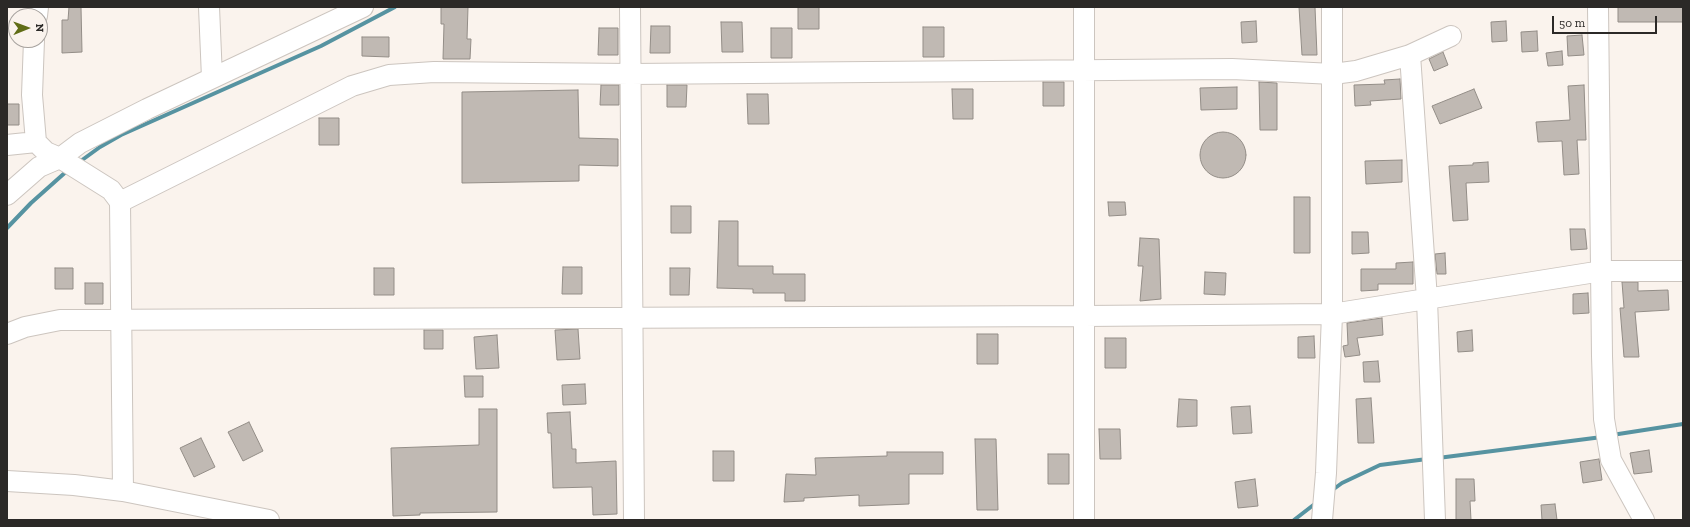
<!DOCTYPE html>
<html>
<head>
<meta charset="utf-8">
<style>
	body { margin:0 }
	#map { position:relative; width:1690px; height:527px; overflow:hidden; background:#faf3ed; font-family:"Zilla Slab",serif }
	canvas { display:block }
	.frame { position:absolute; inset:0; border:8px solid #2b2927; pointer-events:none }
	.north { position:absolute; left:8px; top:8px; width:40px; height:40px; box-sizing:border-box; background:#faf3ed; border:1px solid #a7a29e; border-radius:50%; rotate:89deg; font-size:11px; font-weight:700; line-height:16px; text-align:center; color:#2b2927 }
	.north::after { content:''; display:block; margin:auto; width:14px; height:18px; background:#606d16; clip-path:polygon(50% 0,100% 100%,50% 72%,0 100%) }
	.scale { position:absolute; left:1552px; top:16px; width:105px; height:18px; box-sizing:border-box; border:2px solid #2b2927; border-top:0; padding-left:5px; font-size:12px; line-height:14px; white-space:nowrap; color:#2b2927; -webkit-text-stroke:3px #faf3ed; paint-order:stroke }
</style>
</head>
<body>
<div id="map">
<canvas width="1690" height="527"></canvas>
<div class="frame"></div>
<div class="north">N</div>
<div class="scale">50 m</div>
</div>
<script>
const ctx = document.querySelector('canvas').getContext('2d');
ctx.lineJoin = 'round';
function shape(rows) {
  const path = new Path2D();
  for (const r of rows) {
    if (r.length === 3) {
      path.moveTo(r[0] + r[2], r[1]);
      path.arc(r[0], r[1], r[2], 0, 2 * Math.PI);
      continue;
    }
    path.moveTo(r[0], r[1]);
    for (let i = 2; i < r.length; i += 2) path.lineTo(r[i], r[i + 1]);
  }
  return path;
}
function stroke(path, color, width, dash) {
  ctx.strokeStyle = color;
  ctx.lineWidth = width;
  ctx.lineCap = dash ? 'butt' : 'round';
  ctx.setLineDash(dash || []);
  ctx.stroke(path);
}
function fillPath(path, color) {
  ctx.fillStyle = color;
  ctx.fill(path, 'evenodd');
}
stroke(shape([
	[78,163,100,147,121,135,321,46,395,7],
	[7,228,31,203,68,170],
	[1612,435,1683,424],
	[1438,458,1602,437],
	[1331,491,1342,483,1380,465,1427,459],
	[1294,520,1316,503]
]), '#5693a1', 4);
const building = shape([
	[69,7,81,7,82,52,62,53,62,20,68,20,69,7],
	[441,7,468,7,467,39,471,39,470,59,443,59,444,24,441,24,441,7],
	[798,7,819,7,819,29,798,29,798,7],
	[1299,7,1315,7,1317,55,1302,55,1299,7],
	[1618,7,1683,7,1683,22,1618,22,1618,7],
	[1256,21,1257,42,1242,43,1241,22,1256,21],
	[1506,21,1507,41,1492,42,1491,22,1506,21],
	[721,22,742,22,743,52,722,52,721,22],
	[651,26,670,26,670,53,650,53,651,26],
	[923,27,944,27,944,57,923,57,923,27],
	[599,28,618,28,618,55,598,55,599,28],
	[771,28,792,28,792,58,771,58,771,28],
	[1537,31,1538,51,1522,52,1521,32,1537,31],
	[1582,35,1584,55,1568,56,1567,36,1582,35],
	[362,37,389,37,389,57,362,56,362,37],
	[1562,51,1563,65,1548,66,1546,53,1562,51],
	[1443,52,1448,65,1434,71,1429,59,1443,52],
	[1400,79,1401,99,1370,101,1371,105,1355,106,1354,85,1385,84,1384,80,1400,79],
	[1043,82,1064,82,1064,106,1043,106,1043,82],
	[1259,82,1277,83,1277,130,1260,130,1259,82],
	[601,85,619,85,619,105,600,105,601,85],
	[667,85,687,85,686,107,667,107,667,85],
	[1584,85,1586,140,1577,140,1579,174,1564,175,1562,141,1538,142,1536,122,1570,120,1568,86,1584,85],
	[1237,87,1237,109,1201,110,1200,88,1237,87],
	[952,89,973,89,973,119,953,119,952,89],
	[1474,89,1482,108,1440,124,1432,106,1474,89],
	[578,90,579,138,618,139,618,166,579,165,579,181,462,183,462,92,578,90],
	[747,94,768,94,769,124,748,124,747,94],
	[7,104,19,104,19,125,7,125,7,104],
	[319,118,339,118,339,145,319,145,319,118],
	[1223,155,23],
	[1402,160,1402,182,1366,184,1365,161,1402,160],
	[1488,162,1489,182,1466,183,1468,220,1453,221,1449,166,1473,165,1473,163,1488,162],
	[1294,197,1310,197,1310,253,1294,253,1294,197],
	[1108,202,1125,202,1126,215,1109,216,1108,202],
	[671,206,691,206,691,233,671,233,671,206],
	[719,221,738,221,738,266,773,266,773,274,805,274,805,301,785,301,785,293,753,293,753,289,717,288,719,221],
	[1570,229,1585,229,1587,249,1571,250,1570,229],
	[1352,232,1368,232,1369,253,1352,254,1352,232],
	[1140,238,1159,239,1161,299,1140,301,1143,266,1138,266,1140,238],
	[1445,253,1446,274,1437,274,1435,254,1445,253],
	[1413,262,1413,284,1378,284,1378,290,1361,291,1361,269,1396,269,1396,263,1413,262],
	[563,267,582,267,582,294,562,294,563,267],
	[55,268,73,268,73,289,55,289,55,268],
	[374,268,394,268,394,295,374,295,374,268],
	[670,268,690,268,689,295,670,295,670,268],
	[1205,272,1226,273,1225,295,1204,294,1205,272],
	[1622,282,1638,282,1638,291,1668,290,1669,310,1635,312,1639,357,1624,357,1620,308,1624,308,1622,282],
	[85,283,103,283,103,304,85,304,85,283],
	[1588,293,1589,313,1573,314,1573,294,1588,293],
	[1382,318,1383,335,1357,338,1360,355,1345,357,1343,346,1348,345,1347,323,1382,318],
	[578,329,580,359,557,360,555,330,578,329],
	[424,330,443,330,443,349,424,349,424,330],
	[1472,330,1473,351,1458,352,1457,332,1472,330],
	[977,334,998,334,998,364,977,364,977,334],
	[497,335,499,368,476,369,474,337,497,335],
	[1314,336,1315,358,1298,358,1298,337,1314,336],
	[1105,338,1126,338,1126,368,1105,368,1105,338],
	[1378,361,1380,382,1364,382,1363,362,1378,361],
	[464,376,483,376,483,397,465,397,464,376],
	[585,384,586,404,563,405,562,385,585,384],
	[1371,398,1374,443,1358,443,1356,399,1371,398],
	[1179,399,1197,400,1197,426,1177,427,1179,399],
	[1250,406,1252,433,1233,434,1231,407,1250,406],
	[479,409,497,409,497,512,420,513,420,515,393,516,391,448,479,445,479,409],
	[570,412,572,449,576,449,576,463,616,461,617,514,593,515,592,487,553,488,551,433,548,433,547,413,570,412],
	[249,422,263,451,243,461,228,432,249,422],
	[1099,429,1120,429,1121,459,1100,459,1099,429],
	[201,438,215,467,194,477,180,448,201,438],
	[975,439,996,439,998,510,977,510,975,439],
	[1649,450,1652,472,1634,474,1630,453,1649,450],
	[713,451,734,451,734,481,713,481,713,451],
	[887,452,943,452,943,474,909,474,909,504,859,506,859,495,804,498,804,501,784,502,786,474,816,475,815,458,887,456,887,452],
	[1048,454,1069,454,1069,484,1048,484,1048,454],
	[1599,459,1602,480,1583,483,1580,462,1599,459],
	[1255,479,1258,506,1238,508,1235,482,1255,479],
	[1456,479,1474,479,1475,501,1470,501,1471,520,1456,520,1456,479],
	[1555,504,1557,520,1542,520,1541,505,1555,504]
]);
fillPath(building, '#c0b9b3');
stroke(building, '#938d87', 1);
const minor = shape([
	[209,7,212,78],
	[630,7,634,520],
	[1084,7,1084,520],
	[1598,7,1602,356,1604,419,1611,460,1644,520],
	[37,16,38,7],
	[34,40,32,95,36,142,46,152,60,158,111,190,120,202],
	[1410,55,1427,299,1435,520],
	[7,145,36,142],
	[7,195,39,167,60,158,80,143,147,109,363,7],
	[7,334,25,327,60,320,1084,316,1332,314,1602,271,1683,271],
	[7,481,74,485,123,491,269,520],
	[123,491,120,202,352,86,389,75,434,72,630,74,1232,69,1333,74,1356,71,1410,55,1451,36],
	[1322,520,1326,473,1332,314,1332,7]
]);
stroke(minor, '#ccc5bf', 22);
stroke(minor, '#fff', 20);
</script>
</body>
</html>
